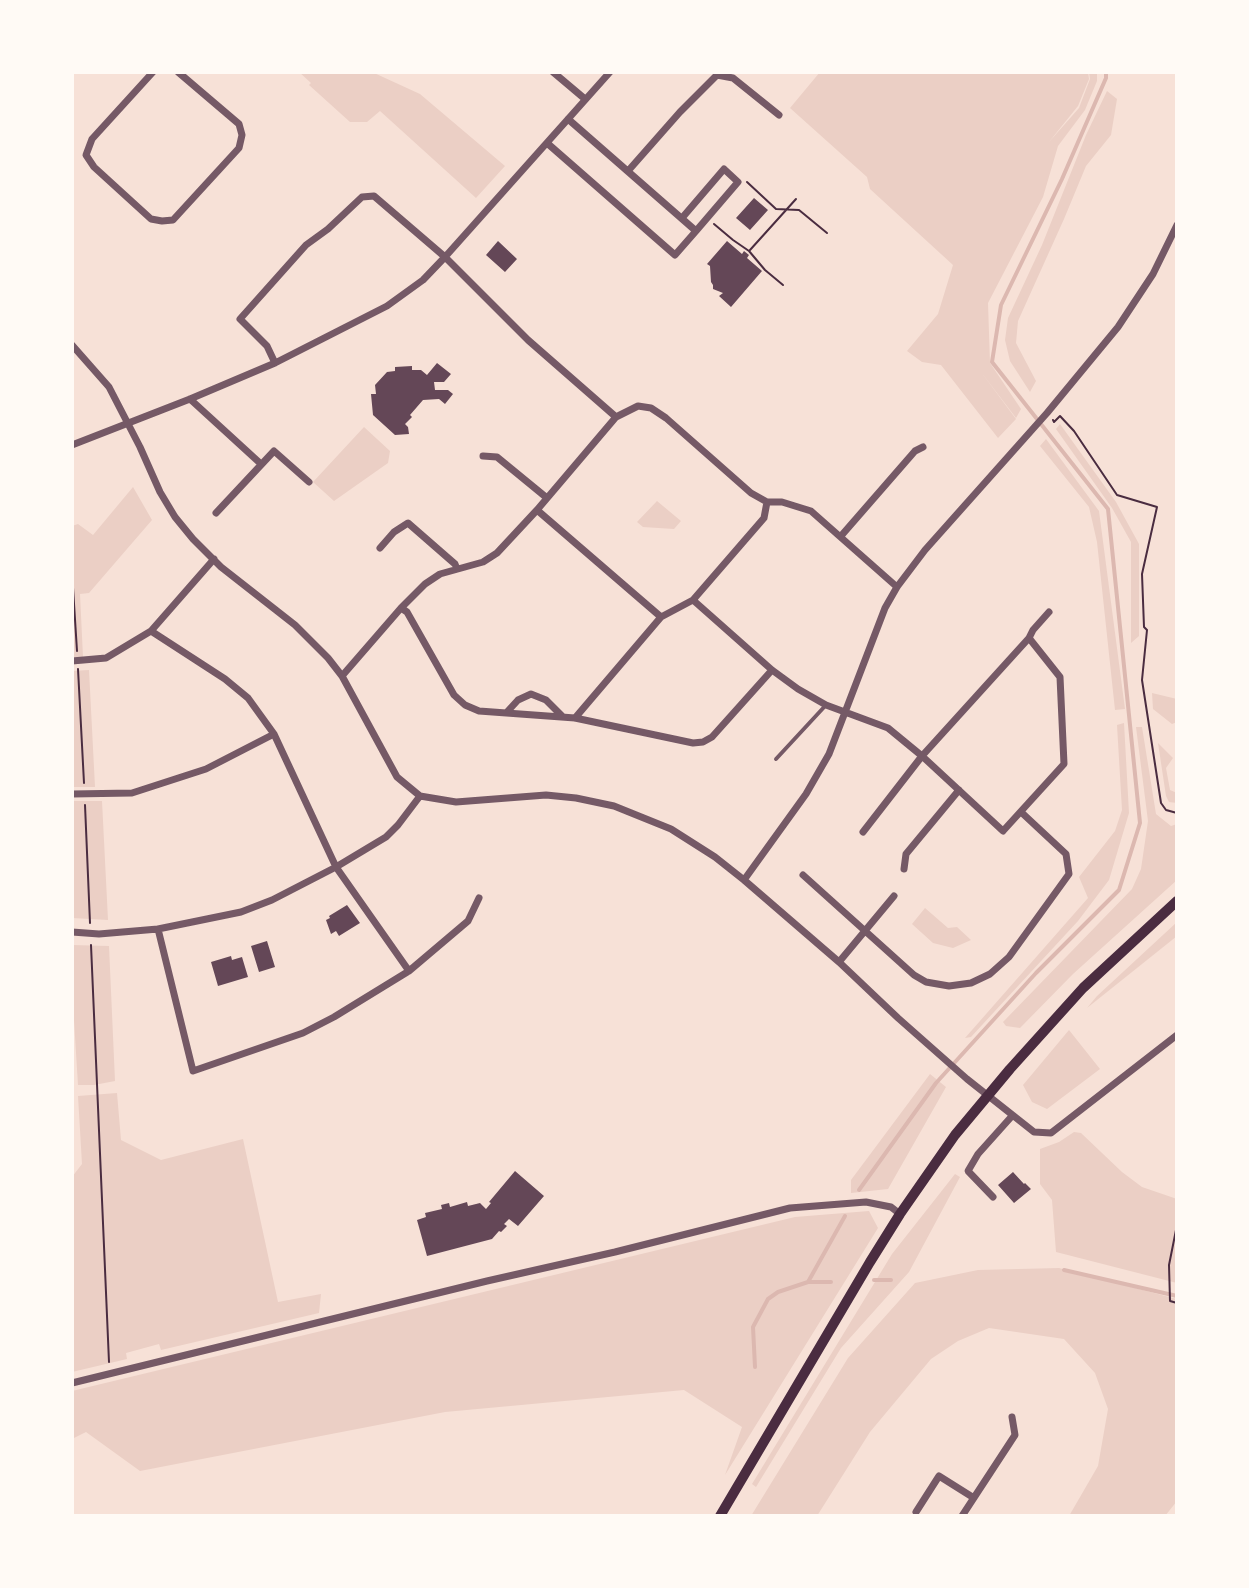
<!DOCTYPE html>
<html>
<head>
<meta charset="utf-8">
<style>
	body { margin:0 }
	#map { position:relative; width:1249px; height:1588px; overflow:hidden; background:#f7e1d7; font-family:"Source Sans 3",sans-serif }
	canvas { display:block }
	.frame { position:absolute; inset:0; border:74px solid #fffaf5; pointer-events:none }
</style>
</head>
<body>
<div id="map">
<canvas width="1249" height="1588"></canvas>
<div class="frame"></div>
</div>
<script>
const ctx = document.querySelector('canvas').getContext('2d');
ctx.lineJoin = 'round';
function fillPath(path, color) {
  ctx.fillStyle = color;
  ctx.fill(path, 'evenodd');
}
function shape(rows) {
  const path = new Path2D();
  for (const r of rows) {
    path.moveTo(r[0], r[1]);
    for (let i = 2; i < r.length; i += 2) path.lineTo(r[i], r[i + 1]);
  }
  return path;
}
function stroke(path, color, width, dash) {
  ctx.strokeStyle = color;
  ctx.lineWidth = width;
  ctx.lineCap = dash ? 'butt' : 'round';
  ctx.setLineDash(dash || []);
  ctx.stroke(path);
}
fillPath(shape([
	[299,72,372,72,420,94,505,166,476,198,380,111,367,122,350,122,309,85,311,83],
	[820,72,1088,72,1089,79,1078,106,1049,142,1079,108,1090,79,1089,72,1097,72,1097,81,1085,110,1058,146,1043,197,988,303,990,363,1021,409,1016,418,981,372,1016,419,998,438,941,365,922,362,907,351,938,314,953,265,870,189,867,177,790,108],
	[1107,91,1117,99,1111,135,1086,166,1064,219,1018,321,1016,343,1036,381,1030,392,1010,361,1005,340,1008,318,1042,245,1086,135],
	[1060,424,1116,502,1139,544,1139,636,1131,643,1131,542,1112,508,1056,429],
	[364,427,390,451,388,463,334,501,313,482],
	[1046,439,1099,511,1125,709,1115,710,1097,542,1089,507,1040,446],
	[133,487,152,520,89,593,80,594,83,657,72,659,72,526,78,524,93,535],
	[657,501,681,521,674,529,643,527,637,522],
	[89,670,95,787,72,787,72,671],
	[1152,693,1177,699,1177,722,1172,724,1153,709],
	[1124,723,1129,813,1109,880,1078,921,971,1037,965,1038,1088,898,1079,877,1115,831,1122,810,1117,725],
	[1136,727,1142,727,1156,814,1171,826,1177,824,1177,880,1073,974,1020,1028,1006,1026,1003,1022,1132,889,1141,869,1148,821],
	[1158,743,1173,758,1166,768,1170,790,1177,793,1177,803,1169,802,1166,796],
	[72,801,102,801,108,920,72,918],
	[925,908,948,928,957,927,971,940,953,948,933,943,912,924],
	[1177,922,1177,936,1087,1008,1097,996],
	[72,945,109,946,115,1081,94,1085,78,1085,72,988],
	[1069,1030,1100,1069,1047,1109,1032,1102,1023,1085],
	[930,1074,946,1087,888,1189,851,1193,851,1180],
	[117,1093,121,1140,161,1160,243,1139,278,1302,321,1294,319,1313,161,1350,159,1344,126,1353,127,1359,72,1372,72,1177,82,1164,78,1096],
	[1074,1132,1081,1133,1122,1172,1142,1187,1177,1199,1177,1283,1056,1252,1052,1200,1040,1184,1040,1149,1059,1142],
	[955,1174,960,1177,909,1272,841,1348,756,1487,752,1484,892,1254],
	[869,1211,878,1228,725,1475,742,1427,684,1390,445,1412,140,1471,86,1432,72,1439,72,1391,795,1217],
	[1059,1268,1177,1299,1177,1501,1165,1516,1069,1516,1098,1466,1108,1409,1095,1373,1064,1339,989,1328,958,1341,931,1359,870,1432,817,1516,751,1516,848,1358,915,1283,978,1270]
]), '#ebcfc5');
stroke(shape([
	[859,1190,936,1083,1036,973,1119,890,1140,823,1108,509,992,362,1001,305,1062,179,1106,78,1106,72],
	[1064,1270,1177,1296],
	[874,1280,891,1280],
	[808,1282,845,1216],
	[755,1367,753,1327,768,1299,778,1292,808,1282,831,1282]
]), '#dcb8b0', 4);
fillPath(shape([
	[754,198,768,210,750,230,736,218],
	[498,241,517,259,505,272,486,255],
	[727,241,742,254,744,251,749,255,747,258,762,271,731,307,719,296,723,293,713,289,713,285,711,282,710,266,707,264],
	[437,363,451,374,444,382,434,382,435,390,448,390,453,394,445,404,439,399,423,400,410,415,412,417,405,424,408,427,409,434,395,435,373,415,371,394,376,394,375,385,387,372,395,371,395,367,412,366,412,370,421,370,427,375],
	[347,905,360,923,339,936,336,931,331,934,326,920,330,918,329,916],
	[267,941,275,967,259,972,251,946],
	[231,956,232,960,242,957,248,977,218,986,211,962],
	[515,1171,544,1196,518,1226,509,1219,504,1224,507,1226,501,1232,499,1231,492,1239,427,1256,417,1220,426,1217,425,1213,442,1209,441,1205,449,1203,450,1207,467,1202,468,1206,480,1203,486,1209,491,1203,489,1202],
	[1013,1172,1024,1184,1025,1183,1031,1189,1014,1203,998,1185]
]), '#644757');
stroke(shape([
	[747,182,776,209,799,210,827,233],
	[714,224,733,240,749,251,765,270,783,285],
	[750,250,796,199],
	[1053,420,1054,422,1060,416,1074,431,1117,495,1157,507,1142,574,1144,627,1147,630,1142,680,1161,803,1166,810,1177,813],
	[72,572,77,651],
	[78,669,84,783],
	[85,805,90,923],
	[91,945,109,1362],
	[1177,1225,1169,1265,1170,1301,1177,1303]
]), '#4a2c40', 2);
stroke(shape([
	[776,759,826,705]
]), '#755966', 4);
stroke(shape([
	[153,72,92,139,86,155,94,167,151,219,162,221,173,220,239,148,242,135,239,124,178,72],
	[553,72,585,99],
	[547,143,675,255,696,231,568,119],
	[628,171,680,112,717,75,733,78,779,115],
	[682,218,724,169,738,182,696,231],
	[72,345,109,387,140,447,160,492,175,517,193,539,221,567,295,625,328,658,342,676,397,777,420,796,456,802,546,795,576,798,614,806,671,829,715,857,744,880,839,962,898,1018,967,1079,1034,1132,1051,1133,1177,1035],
	[275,363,267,346,240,319,306,245,328,229,362,197,374,196,445,257,528,340,616,417],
	[190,399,261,464],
	[72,445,190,399,275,363,387,306,423,280,445,257,610,72],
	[483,456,497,457,547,498],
	[537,510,661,617,693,600,772,670,798,689,826,705,888,728,922,756,1003,831,1064,764,1060,677,1029,638,922,756,863,832],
	[216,513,274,451,309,482],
	[841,536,915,451,923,447],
	[380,548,394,532,408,523,455,564,457,569],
	[693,600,764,518,767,502],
	[401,608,407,612,454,695,465,705,479,711,575,718,693,743,703,742,712,737,772,670],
	[151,631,225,679,248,698,274,734,336,867,409,971,334,1017,303,1033,193,1071,158,929],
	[1029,638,1033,630,1049,612],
	[72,661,106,658,151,631,214,559],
	[342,676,401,608,425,584,440,574,483,562,497,553,537,510,616,417,638,406,651,408,666,418,751,493,767,502,782,502,811,511,897,587],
	[507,712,518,700,531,694,546,700,562,716],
	[575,718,661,617],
	[72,794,132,793,206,769,274,734],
	[904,869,906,854,959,790],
	[803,875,914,975,926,982,949,986,971,983,990,974,1009,957,1069,874,1066,854,1021,812],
	[744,880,806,794,829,754,885,608,897,587,925,550,1047,413,1118,327,1153,274,1177,225],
	[72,932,99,934,158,929,241,912,272,900,336,867,386,837,398,825,420,796],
	[839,962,894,896],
	[409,971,468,921,479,898],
	[993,1197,968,1171,978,1154,1012,1116],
	[72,1383,487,1281,615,1252,790,1208,866,1202,891,1207,900,1214],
	[916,1512,939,1476,974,1498],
	[962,1516,1015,1435,1012,1417]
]), '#755966', 7);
stroke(shape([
	[720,1516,870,1262,900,1214,955,1135,1010,1069,1083,988,1177,901]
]), '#4a2c40', 10);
</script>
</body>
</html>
